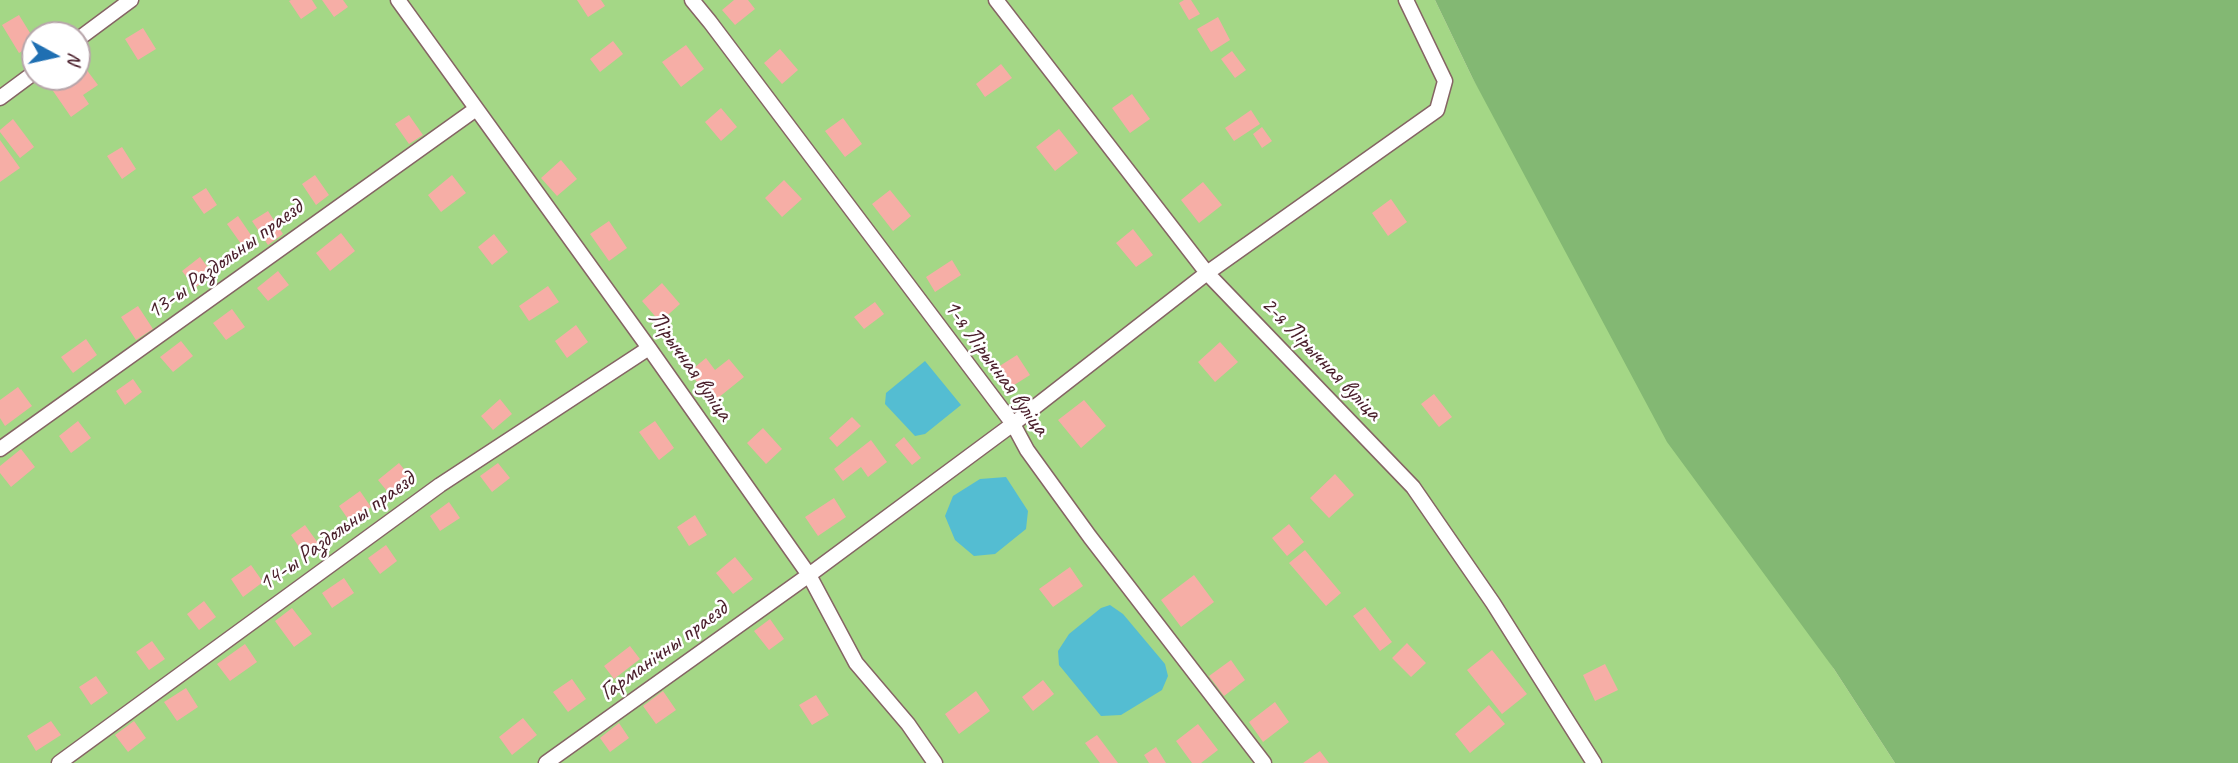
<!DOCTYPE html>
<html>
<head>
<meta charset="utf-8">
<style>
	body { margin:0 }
	#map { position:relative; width:2238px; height:763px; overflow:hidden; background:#f3e5cd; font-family:Caveat,sans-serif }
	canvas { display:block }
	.north { position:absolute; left:21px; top:21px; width:70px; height:70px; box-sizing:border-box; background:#fff; border:2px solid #b7a5aa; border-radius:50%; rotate:98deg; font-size:19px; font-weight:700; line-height:28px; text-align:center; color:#4a1f2b }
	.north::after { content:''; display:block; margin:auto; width:24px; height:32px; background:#1f6fb2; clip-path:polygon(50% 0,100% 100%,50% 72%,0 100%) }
</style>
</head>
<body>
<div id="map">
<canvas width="2238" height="763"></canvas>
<div class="north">N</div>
</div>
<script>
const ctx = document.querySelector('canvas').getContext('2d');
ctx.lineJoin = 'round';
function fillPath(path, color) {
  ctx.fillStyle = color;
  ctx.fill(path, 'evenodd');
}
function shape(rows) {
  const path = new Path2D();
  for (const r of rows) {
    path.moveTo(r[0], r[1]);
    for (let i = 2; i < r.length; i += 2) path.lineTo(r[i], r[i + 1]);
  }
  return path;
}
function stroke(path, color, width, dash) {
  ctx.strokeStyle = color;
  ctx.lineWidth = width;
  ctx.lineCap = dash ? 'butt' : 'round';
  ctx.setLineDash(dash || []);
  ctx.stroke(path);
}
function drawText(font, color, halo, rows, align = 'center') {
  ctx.font = font + ' Caveat,sans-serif';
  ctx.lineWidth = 5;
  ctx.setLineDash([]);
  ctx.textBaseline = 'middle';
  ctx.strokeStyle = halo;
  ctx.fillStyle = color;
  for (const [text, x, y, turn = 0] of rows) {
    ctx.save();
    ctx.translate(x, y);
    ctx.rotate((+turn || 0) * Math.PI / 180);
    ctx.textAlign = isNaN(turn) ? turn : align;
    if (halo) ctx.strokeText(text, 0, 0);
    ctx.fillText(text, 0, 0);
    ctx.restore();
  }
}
fillPath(shape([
	[0,0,1435,0,1472,77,1834,669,1895,763,0,763],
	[35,35,77,35,77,77,35,77]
]), '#a4d786');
fillPath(shape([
	[1435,0,2238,0,2238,763,1895,763,1834,669,1667,442,1472,77]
]), '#83b873');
fillPath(shape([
	[925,361,961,405,925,434,915,436,885,404,886,393],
	[1006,477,1028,511,1026,529,995,554,974,556,955,540,945,516,953,496,980,479],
	[1110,605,1123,614,1165,664,1168,676,1162,690,1121,715,1101,716,1059,665,1058,651,1069,634,1101,608]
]), '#54bdd2');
fillPath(shape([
	[291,0,312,0,317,8,301,19,289,1],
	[322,0,343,0,348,7,334,17],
	[577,0,601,0,605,6,588,17],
	[734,0,748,0,755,9,735,25,722,10],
	[1184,0,1191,0,1200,14,1189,20,1179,3],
	[19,15,35,41,35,43,19,53,2,25],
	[1218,17,1230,40,1211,52,1197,29],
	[143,28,156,49,138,60,125,39],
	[613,41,623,54,600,72,590,59],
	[686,45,704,69,681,87,662,62],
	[780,49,798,70,782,84,764,63],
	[1232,51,1246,70,1235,78,1221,59],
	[1001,64,1012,78,985,97,976,84],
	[83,65,98,85,83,95,89,104,71,117,51,88,66,77,77,77,77,69],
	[1132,94,1150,119,1130,133,1112,108],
	[721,108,737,127,721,141,705,122],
	[1251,110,1260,124,1234,141,1225,128],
	[409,115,423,135,409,144,395,124],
	[843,118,862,144,845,157,825,131],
	[13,119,34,147,20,158,0,132,0,130],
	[1262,127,1272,141,1262,148,1253,134],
	[1059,129,1078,153,1055,171,1036,147],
	[0,140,20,168,0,182],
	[122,147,136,169,122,179,107,156],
	[561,160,577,179,557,196,541,178],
	[315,175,329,195,316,205,302,184],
	[452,175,466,193,441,212,428,195],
	[784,180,802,199,782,217,765,198],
	[1203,182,1222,205,1199,223,1181,200],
	[206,188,217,205,204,214,192,197],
	[890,190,911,216,893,231,872,204],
	[1391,199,1407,222,1388,236,1372,213],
	[268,211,283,234,268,245,252,221],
	[238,216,255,241,244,248,227,224],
	[609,221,627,248,609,261,590,234],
	[1133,229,1153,255,1136,267,1116,243],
	[341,233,355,251,330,271,316,253],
	[494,234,508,252,492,265,478,247],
	[200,257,213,274,195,288,182,271],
	[952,260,961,275,935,292,926,277],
	[278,271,289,285,268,301,257,288],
	[662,283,680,304,660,322,642,301],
	[548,286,559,302,529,321,519,306],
	[875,302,884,314,864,329,854,317],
	[138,306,153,329,136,340,121,317],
	[232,309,245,327,226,340,213,323],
	[576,325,588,342,567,358,555,341],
	[86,339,97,355,73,373,61,357],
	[181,341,193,356,173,372,160,357],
	[1220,342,1238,362,1215,382,1198,362],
	[1017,355,1030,375,1011,387,998,367],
	[706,358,715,370,729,359,744,377,713,402,689,372],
	[133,379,142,392,125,405,116,391],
	[18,387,32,406,5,426,0,418,0,400],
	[1434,394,1452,417,1439,427,1421,404],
	[500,399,512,414,493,430,481,416],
	[1084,400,1106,426,1081,448,1058,420],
	[852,417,861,426,837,447,829,438],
	[78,421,91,438,71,453,59,436],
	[655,421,674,448,659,460,639,432],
	[763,428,782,449,766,464,747,443],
	[904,437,921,458,912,465,895,445],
	[871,440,887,462,868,477,861,467,843,481,834,469],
	[21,449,35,467,11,487,0,473,0,466],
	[399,463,412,479,391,496,378,480],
	[498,463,510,478,492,492,480,476],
	[1335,474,1354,495,1329,518,1310,498],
	[360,491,371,507,350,522,339,506],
	[834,498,846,517,818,536,805,517],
	[449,502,460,518,440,531,430,516],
	[695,515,707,535,689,546,677,527],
	[1289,524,1304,542,1287,556,1272,538],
	[305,525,318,543,303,553,291,535],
	[386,545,397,561,380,574,368,558],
	[1305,550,1341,593,1326,606,1289,563],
	[735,557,753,579,733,594,716,573],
	[251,565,263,582,243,597,231,579],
	[1070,567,1083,586,1053,607,1039,589],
	[1194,575,1214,602,1181,627,1161,600],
	[344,578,354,593,332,608,322,593],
	[204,601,216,617,199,630,187,614],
	[1365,607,1392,642,1380,651,1353,616],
	[292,608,312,634,294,647,275,621],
	[770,619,784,639,769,650,754,631],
	[152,641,165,659,149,670,136,652],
	[1407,643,1426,663,1411,677,1392,658],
	[245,644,257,662,230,681,217,664],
	[630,646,640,659,614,679,604,666],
	[1492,650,1527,694,1502,714,1467,670],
	[1231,660,1245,680,1224,696,1209,676],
	[1605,664,1618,690,1595,701,1583,675],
	[96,676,108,693,91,705,79,687],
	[572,679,586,699,568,712,553,692],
	[1043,680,1054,694,1033,711,1022,697],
	[186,688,198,707,177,721,164,702],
	[663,691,676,710,656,724,643,706],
	[976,691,990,711,959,734,945,714],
	[816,695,829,715,812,725,799,705],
	[1275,702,1289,722,1263,742,1249,722],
	[1489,705,1505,724,1470,753,1455,734],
	[523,718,537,735,512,755,499,737],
	[51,721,61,735,36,751,27,736],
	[134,721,146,738,128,752,115,735],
	[619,723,629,738,610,752,600,738],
	[1198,724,1218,750,1201,763,1192,763,1176,741],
	[1097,735,1118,763,1100,763,1085,743],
	[1156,747,1166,763,1149,763,1144,755],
	[1320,751,1329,763,1303,763]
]), '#f6aea6');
const lane = shape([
	[398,0,649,348,809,575,856,663,908,724,935,763],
	[692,0,710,22,1013,424,1027,450,1090,537,1264,763],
	[996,0,1207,273,1413,487,1493,603,1594,763],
	[77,40,131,0],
	[0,98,35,72],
	[0,449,476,109],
	[59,763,440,485,649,348],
	[546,763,809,575,1013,424,1207,273,1437,110,1445,81,1406,0]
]);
stroke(lane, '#856464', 17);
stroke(lane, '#fff', 14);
drawText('24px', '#4a1f2b', '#fff', [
	["13-ы Раздольны праезд",225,260,-36],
	["2-я Лірычная вуліца",1321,359,46],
	["Лірычная вуліца",690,366,55],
	["1-я Лірычная вуліца",996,368,54],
	["14-ы Раздольны праезд",337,532,-36],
	["Гарманічны праезд",664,651,-36]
]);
</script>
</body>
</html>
